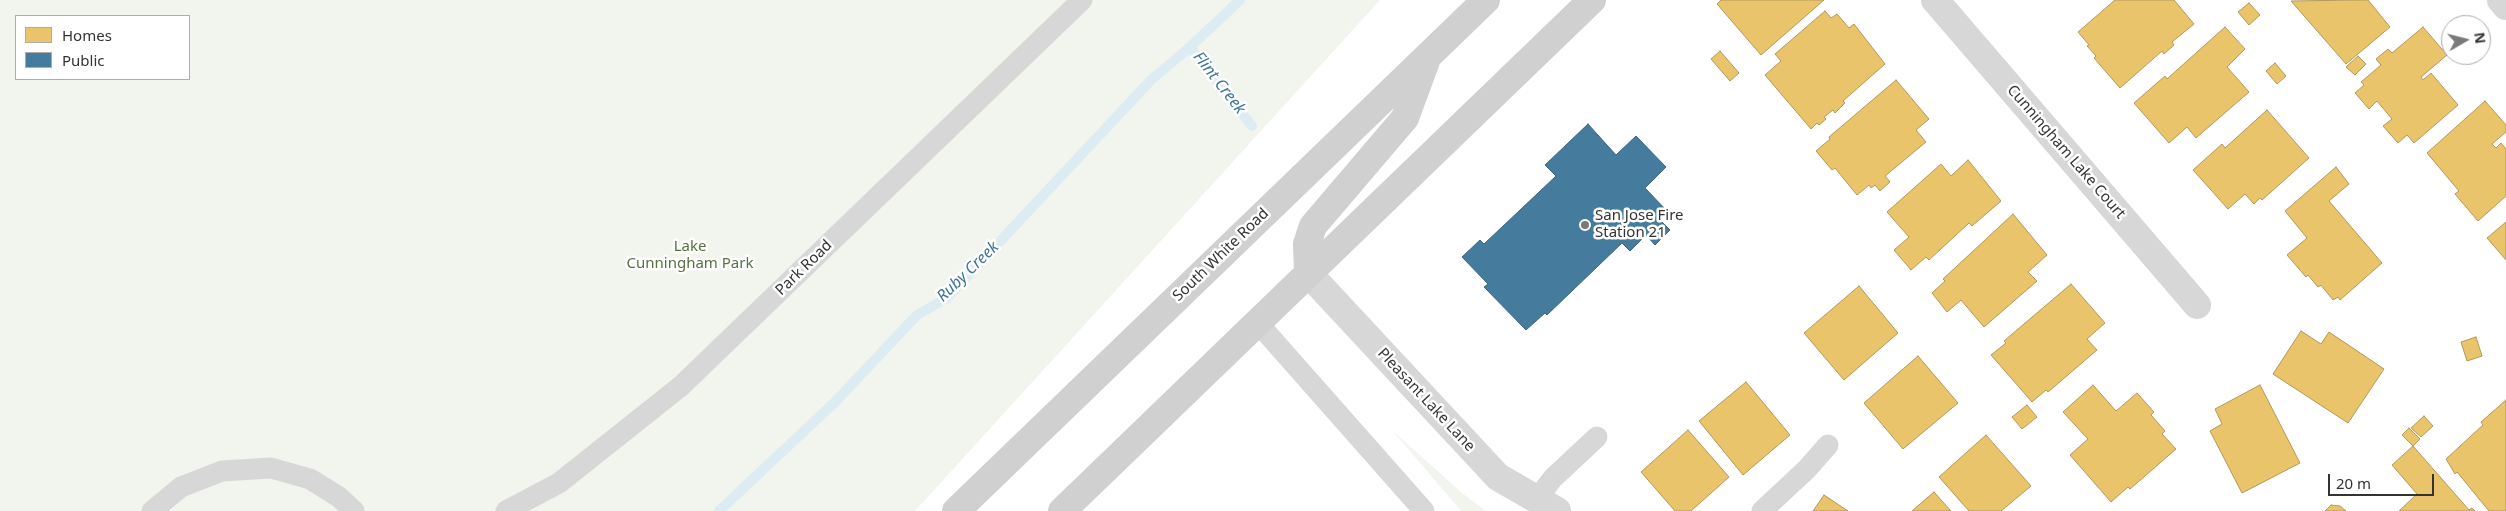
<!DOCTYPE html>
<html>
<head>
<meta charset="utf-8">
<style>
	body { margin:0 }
	#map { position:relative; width:2506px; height:511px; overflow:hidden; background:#fff; font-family:"Noto Sans",sans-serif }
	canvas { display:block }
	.legend { position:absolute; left:15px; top:15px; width:175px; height:65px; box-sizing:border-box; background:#fff; border:1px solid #adadad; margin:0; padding:6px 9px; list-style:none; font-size:15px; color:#333 }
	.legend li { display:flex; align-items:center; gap:10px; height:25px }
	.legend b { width:25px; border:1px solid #adadad }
	.north { position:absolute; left:2441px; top:15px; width:50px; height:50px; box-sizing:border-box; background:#fff; border:1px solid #adadad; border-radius:50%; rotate:82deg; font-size:14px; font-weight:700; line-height:20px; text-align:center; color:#333 }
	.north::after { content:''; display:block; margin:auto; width:18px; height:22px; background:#7a7a7a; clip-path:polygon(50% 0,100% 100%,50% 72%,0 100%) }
	.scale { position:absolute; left:2328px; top:474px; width:106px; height:22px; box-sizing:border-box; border:2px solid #333; border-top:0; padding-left:6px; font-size:15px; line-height:18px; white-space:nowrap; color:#333; -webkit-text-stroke:4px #fff; paint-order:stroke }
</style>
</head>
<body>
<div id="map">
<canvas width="2506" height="511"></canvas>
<ul class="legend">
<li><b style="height:14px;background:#e9c46a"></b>Homes</li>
<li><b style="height:14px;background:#457b9d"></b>Public</li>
</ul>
<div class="north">N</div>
<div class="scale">20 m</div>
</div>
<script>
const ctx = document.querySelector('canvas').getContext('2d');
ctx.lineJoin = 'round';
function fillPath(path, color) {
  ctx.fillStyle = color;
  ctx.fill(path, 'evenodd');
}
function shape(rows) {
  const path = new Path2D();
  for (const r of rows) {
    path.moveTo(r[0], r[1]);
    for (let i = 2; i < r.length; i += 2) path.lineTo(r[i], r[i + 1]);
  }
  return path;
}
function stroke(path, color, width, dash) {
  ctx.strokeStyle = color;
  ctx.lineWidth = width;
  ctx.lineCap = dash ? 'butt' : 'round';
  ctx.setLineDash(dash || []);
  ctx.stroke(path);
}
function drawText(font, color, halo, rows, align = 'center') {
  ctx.font = font + ' "Noto Sans",sans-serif';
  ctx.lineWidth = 5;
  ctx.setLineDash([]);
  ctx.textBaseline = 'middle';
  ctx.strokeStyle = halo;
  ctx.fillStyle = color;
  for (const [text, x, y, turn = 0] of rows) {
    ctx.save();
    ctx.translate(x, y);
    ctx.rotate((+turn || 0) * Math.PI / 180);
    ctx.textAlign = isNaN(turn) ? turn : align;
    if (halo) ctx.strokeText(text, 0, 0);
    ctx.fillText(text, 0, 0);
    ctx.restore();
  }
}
fillPath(shape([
	[0,0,1380,0,915,511,0,511],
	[16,16,189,16,189,79,16,79],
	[1393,431,1462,493,1486,511,1461,511]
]), '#f1f5ed');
const homes = shape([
	[1721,0,1824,0,1761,55,1717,4,1721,0],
	[2115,0,2174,0,2194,24,2172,42,2174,45,2164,54,2162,51,2120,88,2094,58,2096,56,2087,46,2089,45,2078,32,2115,0],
	[2355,0,2368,0,2390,27,2346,64,2291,1,2355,0],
	[2249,3,2260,15,2249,25,2238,12,2249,3],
	[1825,11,1831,18,1837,14,1849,28,1854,24,1885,64,1843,101,1845,103,1835,113,1833,110,1824,117,1826,119,1819,125,1817,123,1811,129,1765,75,1781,61,1775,54,1825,11],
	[2225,27,2245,49,2227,67,2249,92,2196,138,2187,127,2169,143,2134,103,2165,76,2167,79,2225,27],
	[2423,27,2447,55,2421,77,2423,80,2431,73,2458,105,2414,143,2407,135,2398,143,2383,126,2392,119,2377,101,2369,109,2355,93,2364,85,2361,82,2381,65,2376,59,2388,49,2392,53,2423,27],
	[1720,51,1739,73,1730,81,1711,59,1720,51],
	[2358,56,2366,64,2355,75,2346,67,2358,56],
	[2275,63,2286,76,2277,84,2266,71,2275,63],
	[1896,80,1929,119,1916,130,1926,142,1885,176,1890,182,1880,191,1875,185,1871,188,1869,185,1857,195,1835,168,1832,170,1816,151,1830,139,1829,137,1896,80],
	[2485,101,2506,125,2506,132,2492,144,2496,148,2501,143,2506,149,2506,196,2478,221,2455,194,2459,191,2427,153,2485,101],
	[2267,110,2309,158,2262,200,2260,198,2254,204,2245,194,2228,209,2193,170,2222,144,2225,148,2267,110],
	[1968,160,2001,201,1972,226,1969,223,1929,260,1926,257,1911,270,1894,250,1909,237,1887,212,1941,164,1951,176,1968,160],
	[2336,167,2349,184,2329,201,2382,263,2340,300,2338,297,2333,300,2321,285,2318,287,2308,275,2306,277,2287,255,2307,238,2285,211,2336,167],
	[2013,214,2047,255,2028,272,2037,281,1984,327,1961,300,1947,312,1932,293,1945,281,1943,279,2013,214],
	[2506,222,2506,260,2487,238,2506,222],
	[2071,284,2105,323,2087,339,2097,350,2048,392,2046,390,2032,402,1991,355,2006,343,2004,341,2071,284],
	[1859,286,1898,333,1844,380,1804,333,1859,286],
	[2301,331,2321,344,2329,332,2384,369,2348,423,2273,374,2301,331],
	[2476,337,2482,356,2467,361,2461,342,2476,337],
	[1918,356,1958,403,1903,449,1864,403,1918,356],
	[1746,382,1790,435,1743,475,1699,421,1746,382],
	[2093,385,2116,411,2137,393,2154,412,2151,415,2165,431,2162,434,2176,449,2130,489,2128,487,2111,502,2070,455,2088,439,2063,412,2093,385],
	[2260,385,2300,463,2242,493,2210,431,2222,424,2215,409,2260,385],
	[2506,400,2506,511,2489,511,2457,472,2455,474,2446,459,2483,425,2481,422,2506,400],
	[2027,405,2037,417,2022,429,2012,417,2027,405],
	[2424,416,2433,426,2421,437,2411,428,2424,416],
	[2409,428,2420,439,2413,446,2402,435,2409,428],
	[1688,430,1729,477,1691,511,1675,511,1641,472,1688,430],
	[1986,435,2031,486,2001,511,1969,511,1939,477,1986,435],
	[2413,446,2469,510,2472,508,2475,511,2399,511,2417,494,2392,465,2413,446],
	[1934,492,1951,511,1912,511,1934,492],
	[1824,495,1848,511,1813,511,1824,495],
	[2331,505,2340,506,2346,511,2325,511,2331,505]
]);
fillPath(homes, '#e9c46a');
stroke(homes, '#b2985a', 1);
const public = shape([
	[1588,124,1616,155,1636,136,1666,167,1645,188,1668,212,1660,220,1670,230,1655,245,1646,235,1630,251,1622,243,1547,315,1545,313,1526,330,1484,287,1488,284,1462,257,1480,240,1484,244,1556,176,1545,165,1588,124]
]);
fillPath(public, '#457b9d');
stroke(public, '#40657d', 1);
stroke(shape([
	[1240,0,1190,47,1252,126],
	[719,511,835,402,917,315,947,298,1151,80,1190,47]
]), '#ddebf3', 10);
stroke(shape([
	[1257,322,1424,511],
	[1537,499,1553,478,1597,437],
	[152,511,181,487,222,471,271,468,310,479,339,497,354,511],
	[506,511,559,483,681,386,1082,0],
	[1762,511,1807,469,1828,445]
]), '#d7d7d7', 21);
stroke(shape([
	[1935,0,2197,305],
	[2501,0,2506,6],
	[1308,273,1498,477,1557,511]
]), '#d7d7d7', 28);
stroke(shape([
	[1308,273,1307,244,1313,226,1405,118,1426,61],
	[956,511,1486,0],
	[1062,511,1592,0]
]), '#d0d0d0', 28);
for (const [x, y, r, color] of [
	[1585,225,5,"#7a7a7a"]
]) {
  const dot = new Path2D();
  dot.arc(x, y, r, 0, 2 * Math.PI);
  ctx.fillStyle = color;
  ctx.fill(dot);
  stroke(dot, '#fff', 2);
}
drawText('15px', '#333', '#fff', [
	["Cunningham Lake Court",2066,152,49],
	["South White Road",1221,255,-44],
	["Park Road",804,268,-44],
	["Pleasant Lake Lane",1426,400,47]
]);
drawText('15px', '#333', '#fff', [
	["San Jose Fire",1595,216],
	["Station 21",1595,233]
], 'left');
drawText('15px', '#56703f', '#fff', [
	["Lake",690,247],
	["Cunningham Park",690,264]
]);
drawText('italic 16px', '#3f7597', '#fff', [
	["Flint Creek",1219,83,52],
	["Ruby Creek",968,272,-44]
]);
</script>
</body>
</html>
